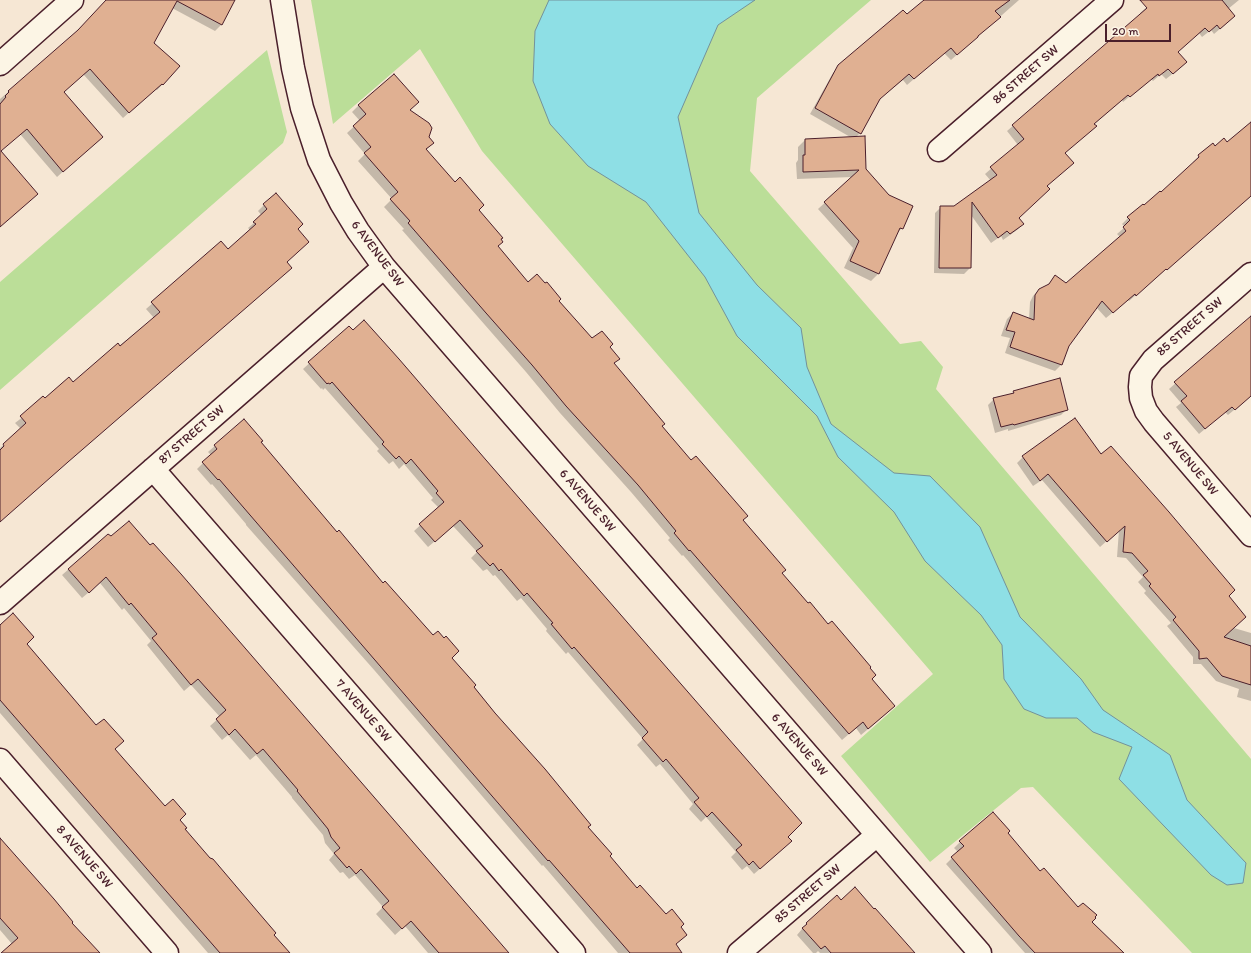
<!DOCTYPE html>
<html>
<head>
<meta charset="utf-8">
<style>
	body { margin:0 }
	#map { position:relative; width:1251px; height:953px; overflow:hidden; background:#f6e7d4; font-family:Itim,sans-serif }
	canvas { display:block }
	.scale { position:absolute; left:1105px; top:24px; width:66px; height:18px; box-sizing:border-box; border:2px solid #4a1f2b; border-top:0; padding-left:5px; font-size:12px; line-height:14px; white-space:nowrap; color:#4a1f2b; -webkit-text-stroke:3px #fcf5e5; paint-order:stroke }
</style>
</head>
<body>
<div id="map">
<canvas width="1251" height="953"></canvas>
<div class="scale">20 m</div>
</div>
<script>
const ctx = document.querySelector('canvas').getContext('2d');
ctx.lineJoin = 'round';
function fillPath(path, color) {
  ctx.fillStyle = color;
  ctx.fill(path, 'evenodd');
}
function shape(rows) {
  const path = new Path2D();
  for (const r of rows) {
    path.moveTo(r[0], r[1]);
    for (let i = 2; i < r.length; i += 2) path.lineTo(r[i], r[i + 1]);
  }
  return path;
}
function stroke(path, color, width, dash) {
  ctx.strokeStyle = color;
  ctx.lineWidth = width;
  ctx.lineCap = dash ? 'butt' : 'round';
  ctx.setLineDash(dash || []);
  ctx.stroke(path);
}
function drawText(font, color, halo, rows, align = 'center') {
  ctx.font = font + ' Itim,sans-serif';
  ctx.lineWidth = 3;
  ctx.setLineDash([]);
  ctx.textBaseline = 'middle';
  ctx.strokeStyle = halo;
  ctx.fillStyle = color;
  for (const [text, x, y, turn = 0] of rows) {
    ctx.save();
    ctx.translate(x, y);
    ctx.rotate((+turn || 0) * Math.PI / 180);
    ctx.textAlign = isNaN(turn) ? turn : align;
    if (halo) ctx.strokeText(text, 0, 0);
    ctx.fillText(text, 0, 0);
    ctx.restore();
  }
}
fillPath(shape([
	[311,0,871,0,757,98,750,171,900,344,921,341,943,367,936,389,1251,759,1251,953,1192,953,1033,787,1021,788,930,862,841,756,933,674,482,151,420,49,333,124],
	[267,50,287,132,283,143,0,390,0,282]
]), '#bbde98');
const water = shape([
	[549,0,755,0,718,25,678,117,699,213,757,285,801,328,807,367,831,424,894,473,930,476,980,527,1020,617,1081,679,1103,710,1170,755,1187,800,1246,863,1243,883,1227,885,1211,875,1119,779,1132,747,1093,732,1077,718,1046,718,1024,709,1004,679,1002,645,981,615,925,561,894,512,838,457,817,416,737,336,705,277,646,202,588,166,550,124,533,81,535,31,549,0]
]);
fillPath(water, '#8edfe5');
stroke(water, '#73929b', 1);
fillPath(shape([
	[110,0,234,1,221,25,215,31,172,8,153,44,163,84,157,90,155,89,123,118,83,74,63,92,95,143,57,177,20,134,0,151,0,226,0,99,62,45],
	[926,0,1019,0,951,60,944,53,907,85,903,80,878,100,860,133,855,138,865,170,902,228,896,234,878,274,871,281,844,268,853,248,818,209,853,177,797,179,796,163,798,160,798,147,805,140,852,138,810,114,833,73,839,66,907,16],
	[1155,0,1239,0,1228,9,1228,22,1214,34,1211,30,1202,37,1199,33,1177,52,1180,68,1166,79,1161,74,1153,81,1151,79,1123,102,1122,100,1094,124,1064,153,1046,186,1018,218,1023,224,1017,230,1003,240,1001,236,991,243,971,215,970,268,964,274,934,273,935,213,941,207,954,207,991,181,985,174,1018,145,1007,131,1141,14,1140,13],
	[359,105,409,110,433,143,426,150,478,210,500,240,497,247,528,283,558,301,592,340,608,347,618,359,613,364,661,426,742,521,781,573,828,625,869,668,871,679,887,713,861,735,856,728,842,740,683,555,682,556,668,540,670,538,631,492,560,413,526,372,402,230,404,229,384,207,392,199,358,161,365,154,347,133,360,121,352,112],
	[1251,123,1251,196,1129,301,1128,300,1106,318,1096,307,1068,345,1061,365,1055,371,1005,353,1010,338,1001,336,1007,319,1013,313,1029,319,1030,302,1033,296,1039,290,1047,286,1055,276,1067,284,1121,238,1117,234,1125,227,1122,224,1128,218,1160,194,1194,163,1193,162,1199,156,1215,147,1227,144],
	[275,194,302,224,0,521,0,448,21,429,15,423,45,400,73,383,154,318,146,309,221,243,228,250,250,230,248,228,262,216,258,211],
	[1251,317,1251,396,1228,415,1225,412,1199,434,1176,407,1181,403,1169,389],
	[349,327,787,837,785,847,754,874,747,866,742,870,731,857,736,852,706,817,701,822,689,809,693,804,660,764,656,767,637,745,643,739,568,652,566,654,546,631,547,629,521,598,517,601,495,575,493,576,487,569,483,571,471,558,477,552,453,526,428,547,414,531,439,508,431,500,433,498,404,464,399,469,393,461,389,464,377,451,379,449,325,388,323,390,322,388,321,389,303,369],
	[1014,392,1067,409,1061,415,1008,431,1008,429,995,433,988,405,994,399,1011,394],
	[1075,419,1101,455,1245,617,1234,628,1251,633,1251,701,1237,697,1239,689,1216,681,1201,664,1193,664,1193,657,1167,626,1171,623,1144,593,1146,591,1138,582,1143,577,1126,558,1117,557,1119,530,1100,547,1042,480,1033,486,1017,463,1023,457],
	[244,420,260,443,337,533,451,658,609,856,637,889,680,928,686,935,675,945,669,953,618,953,543,865,542,866,375,671,246,525,246,524,212,484,211,485,197,469,211,455,208,452],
	[108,535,508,953,428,953,405,926,395,935,376,914,383,907,355,875,349,879,343,872,340,873,329,860,334,854,325,843,323,835,292,798,292,797,256,755,250,760,228,735,222,740,210,726,220,717,191,685,184,691,147,645,151,641,124,608,122,610,100,583,82,598,62,575],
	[0,626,26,645,165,808,179,820,184,829,289,953,208,953,0,713],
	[1006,833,1040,872,1123,953,1025,953,946,864,958,852,954,848,960,842],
	[0,839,71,923,98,953,3,953,12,944,0,930],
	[841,901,914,953,820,953,818,951,816,953,813,953,797,935,807,923]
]), '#0003');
const building = shape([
	[106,0,235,0,222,25,177,1,154,43,180,66,163,85,162,84,129,113,90,69,64,92,103,137,63,172,27,129,1,151,38,194,0,227,0,104,6,97,5,96,9,92,8,91,78,30,106,0],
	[924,0,1010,0,995,11,1001,17,978,36,978,37,957,55,951,48,914,79,909,74,880,99,861,134,815,108,838,65,903,10,907,14,924,0],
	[1140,0,1222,0,1235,16,1220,29,1217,25,1209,32,1205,28,1178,52,1187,62,1173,74,1168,69,1159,76,1158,74,1130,97,1128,95,1094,124,1097,126,1065,153,1074,163,1047,186,1050,189,1019,218,1024,224,1010,234,1007,231,998,238,972,202,971,268,939,268,940,206,954,206,997,175,990,167,1024,139,1012,125,1147,8,1140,0],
	[394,74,419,102,410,110,429,123,432,128,429,137,434,143,426,149,455,182,460,177,484,205,479,210,503,238,501,239,503,242,498,246,528,282,537,274,545,283,547,282,561,299,559,301,592,338,602,331,613,344,610,347,620,359,614,363,665,424,662,426,691,460,696,456,748,516,743,520,786,570,782,573,808,603,810,602,828,624,832,621,871,667,870,668,876,675,872,679,895,706,868,729,863,722,849,734,690,550,689,551,674,533,676,531,638,485,566,406,532,365,486,313,408,223,410,221,390,199,398,192,364,153,371,147,353,126,366,114,358,105,394,74],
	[1251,122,1251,196,1167,270,1166,269,1136,296,1135,294,1113,313,1102,301,1069,346,1062,365,1010,347,1015,332,1006,330,1013,312,1034,320,1035,295,1039,289,1049,284,1055,275,1066,283,1126,231,1123,227,1130,220,1127,217,1143,204,1144,205,1160,191,1161,192,1199,157,1198,155,1213,143,1215,146,1224,138,1227,142,1251,122],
	[865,136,866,169,889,195,913,206,903,229,900,228,879,274,850,261,859,241,824,202,859,170,803,172,803,155,805,155,805,139,865,136],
	[276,193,303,224,298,229,309,242,287,262,292,268,68,462,0,522,0,450,4,446,3,444,26,423,20,416,43,396,45,398,69,377,73,382,118,343,120,346,160,312,151,302,221,241,228,249,256,224,253,222,267,209,263,204,276,193],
	[1251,316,1251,396,1235,410,1232,407,1205,429,1181,401,1187,396,1174,382,1251,316],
	[364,320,399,359,486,460,802,823,788,837,792,841,760,869,753,861,749,865,736,850,742,845,712,812,707,817,694,802,699,798,666,759,663,762,642,738,648,732,574,647,572,649,551,624,553,623,527,593,524,596,501,569,499,571,493,563,490,566,476,551,483,546,460,520,435,542,419,524,444,502,436,493,438,491,411,459,406,464,399,456,396,459,382,444,384,442,332,382,330,384,328,383,327,384,308,362,349,326,353,330,364,320],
	[1060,378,1068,410,1014,425,1013,424,1001,427,993,398,1014,393,1013,391,1060,378],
	[1075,418,1101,454,1111,446,1169,512,1235,590,1229,596,1246,617,1224,637,1251,646,1251,685,1222,676,1207,658,1199,659,1199,651,1173,620,1176,617,1149,586,1151,584,1143,575,1148,571,1132,553,1123,552,1125,526,1107,542,1048,474,1040,481,1022,456,1075,418],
	[244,419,263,441,261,442,337,532,339,530,383,583,385,581,433,635,438,631,444,638,446,636,459,651,452,658,476,685,474,687,495,713,545,769,591,825,588,827,612,854,610,856,637,888,640,885,666,914,672,909,684,924,681,927,687,935,676,944,682,953,630,953,549,860,548,861,219,479,218,480,202,462,217,449,214,445,244,419],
	[129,521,150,545,153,543,181,574,509,953,439,953,411,921,402,929,382,907,389,901,361,869,356,874,349,866,347,868,334,853,340,848,331,837,328,829,297,791,298,790,263,749,257,754,235,729,229,735,216,719,226,710,198,679,191,685,152,638,157,634,131,603,129,605,106,577,89,593,68,569,108,534,111,536,129,521],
	[13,613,34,637,27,644,96,725,104,719,124,741,115,749,165,806,173,799,186,814,180,820,187,828,185,829,210,858,213,859,258,912,276,933,274,935,290,953,220,953,0,700,0,625,13,613],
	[993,812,1010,831,1008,833,1040,871,1044,868,1078,907,1083,903,1097,915,1095,917,1096,918,1092,922,1124,953,1035,953,1019,936,951,857,964,846,959,841,993,812],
	[0,838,54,899,73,922,72,923,100,953,1,953,18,938,0,918,0,838],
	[855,887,874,909,875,908,915,953,831,953,825,946,821,949,802,928,807,924,806,923,837,895,841,900,855,887]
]);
fillPath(building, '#e0b092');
stroke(building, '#4a1f2b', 1);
const minor = shape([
	[282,0,293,68,302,108,319,160,341,203,358,231,384,267,980,953],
	[0,64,72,0],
	[939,150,1112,0],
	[1251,274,1153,360,1141,376,1140,387,1141,398,1146,411,1154,422,1251,535],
	[153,469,574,953],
	[0,603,384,267],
	[0,760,167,953],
	[739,953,877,835]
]);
stroke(minor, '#4a1f2b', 25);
stroke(minor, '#fcf5e5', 22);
drawText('13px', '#4a1f2b', '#fcf5e5', [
	["86 STREET SW",1026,75,-41],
	["6 AVENUE SW",377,254,53],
	["85 STREET SW",1190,327,-41],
	["87 STREET SW",192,435,-41],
	["5 AVENUE SW",1190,464,50],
	["6 AVENUE SW",587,501,49],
	["7 AVENUE SW",363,711,49],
	["6 AVENUE SW",799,745,49],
	["8 AVENUE SW",84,857,49],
	["85 STREET SW",808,894,-41]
]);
</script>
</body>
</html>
